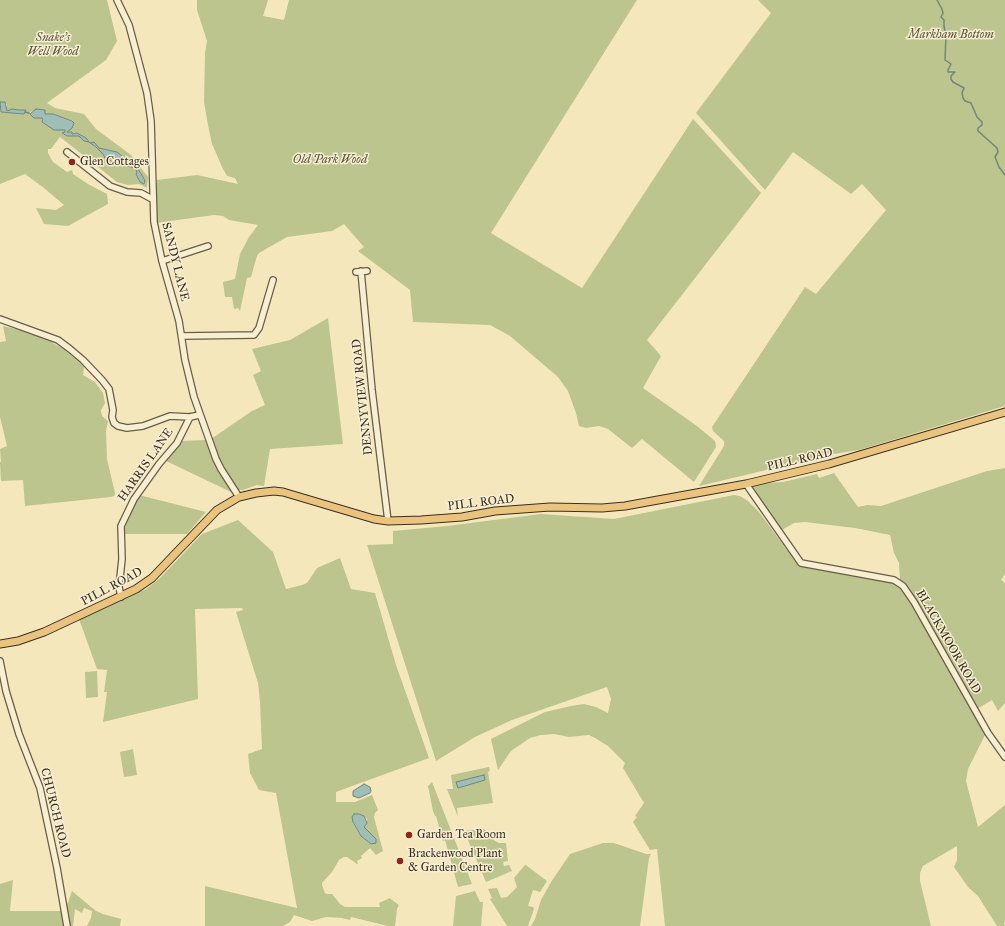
<!DOCTYPE html>
<html>
<head>
<meta charset="utf-8">
<style>
	body { margin:0 }
	canvas { display:block; background:#f4e7bc }
</style>
</head>
<body>
<canvas width="1005" height="926"></canvas>
<script>
const ctx = document.querySelector('canvas').getContext('2d');
ctx.lineJoin = 'round';
function fillPath(path, color) {
  ctx.fillStyle = color;
  ctx.fill(path, 'evenodd');
}
function shape(rows) {
  const path = new Path2D();
  for (const r of rows) {
    path.moveTo(r[0], r[1]);
    for (let i = 2; i < r.length; i += 2) path.lineTo(r[i], r[i + 1]);
  }
  return path;
}
function stroke(path, color, width, dash) {
  ctx.strokeStyle = color;
  ctx.lineWidth = width;
  ctx.lineCap = dash ? 'butt' : 'round';
  ctx.setLineDash(dash || []);
  ctx.stroke(path);
}
function drawText(font, color, halo, rows, align = 'center') {
  ctx.font = font + ' "IM FELL Great Primer",serif';
  ctx.lineWidth = 3;
  ctx.setLineDash([]);
  ctx.textBaseline = 'middle';
  ctx.strokeStyle = halo;
  ctx.fillStyle = color;
  for (const [text, x, y, turn = 0] of rows) {
    ctx.save();
    ctx.translate(x, y);
    ctx.rotate((+turn || 0) * Math.PI / 180);
    ctx.textAlign = isNaN(turn) ? turn : align;
    if (halo) ctx.strokeText(text, 0, 0);
    ctx.fillText(text, 0, 0);
    ctx.restore();
  }
}
fillPath(shape([
	[0,0,107,0,117,41,106,60,47,103,55,108,84,114,96,129,131,155,148,177,147,188,139,184,128,185,117,182,60,137,51,149,48,149,48,153,53,162,67,172,72,170,73,174,88,184,107,194,108,204,68,226,44,224,36,208,56,210,64,205,44,188,25,174,0,184,0,110,1,112,6,113,21,110,8,111,6,109,7,104,0,102],
	[33,111,45,114,53,114,73,121,73,125,67,132,72,132,72,134,73,134,77,133,99,148,117,152,127,160,133,161,143,177,143,180,135,168,125,163,123,159,120,159,118,162,110,161,109,159,105,158,103,154,99,150,89,142,82,139,79,136,64,135,62,133,65,132,65,130,57,130,52,128,42,122,43,120,42,118,31,114,30,112],
	[197,0,268,0,263,16,284,20,289,0,637,0,491,233,582,288,693,119,761,193,647,340,661,356,643,388,697,426,715,441,716,447,694,482,642,439,632,448,608,429,599,426,586,428,579,426,576,413,568,391,558,377,510,336,490,325,413,322,410,290,358,251,364,247,344,224,332,231,287,237,259,253,257,256,251,277,247,278,240,311,238,308,234,309,232,297,225,297,223,282,235,279,240,254,249,237,258,225,229,220,223,216,214,215,156,223,154,201,157,180,197,175,238,184,235,178,227,176,223,169,212,144,208,125,204,102,205,53,207,41,197,10],
	[758,0,1005,0,1005,406,859,450,834,454,699,486,724,446,724,441,713,431,712,427,805,287,816,294,886,210,862,184,851,194,793,152,765,190,696,113,771,13],
	[328,318,343,444,270,449,264,486,257,485,243,490,239,490,236,488,225,470,211,439,252,411,265,405,253,375,261,371,252,349,290,340],
	[3,326,37,334,62,348,84,366,83,375,95,382,103,393,105,403,101,410,102,416,108,421,106,431,107,459,115,493,114,496,111,497,25,506,23,480,1,481,0,462,1,462,0,449,7,446,0,417,0,342,6,341],
	[206,440,214,459,231,490,231,492,164,460,180,441],
	[1005,468,1005,574,1001,580,1005,583,1005,703,998,711,992,700,977,709,952,661,908,587,900,580,899,563,894,553,890,535,855,528,805,522,794,523,782,530,751,488,753,486,766,483,783,482,817,474,819,478,834,473,858,507,867,505,881,506,987,471],
	[139,495,206,512,187,534,124,534,126,523,130,511],
	[734,495,740,496,748,501,759,512,798,565,895,583,899,585,905,592,986,733,968,769,966,781,978,827,1005,805,1005,922,1004,923,1005,926,997,926,978,896,968,887,954,867,957,860,957,846,923,866,920,873,920,881,931,926,665,926,657,849,650,850,633,822,637,817,635,816,644,803,623,768,625,763,608,746,595,738,589,735,569,737,554,734,541,735,530,738,511,751,498,770,491,739,545,712,571,706,584,704,596,707,608,713,611,699,607,687,512,720,475,737,436,761,367,545,393,544,393,531,447,526,541,514,614,519],
	[238,520,273,552,286,589,302,585,307,583,317,568,340,558,351,589,375,593,396,665,429,758,336,792,336,802,355,802,372,795,378,810,375,813,374,817,383,851,376,855,370,848,361,856,362,858,357,861,358,864,357,864,347,857,344,857,339,860,332,872,322,883,322,885,325,893,327,894,332,894,340,904,345,907,380,907,379,903,390,898,392,900,399,905,397,909,395,926,388,926,351,917,350,920,342,918,326,917,312,921,294,915,290,922,283,926,205,926,205,886,297,908,276,793,259,790,250,773,248,754,262,749,260,702,258,683,236,612,243,610,242,608,195,609,198,699,103,722,107,692,104,692,107,670,97,669,79,619,146,589,160,578,202,534],
	[361,814,367,819,367,823,364,827,366,830,376,839,372,844,361,836,354,825,352,819],
	[97,671,98,697,86,698,85,672],
	[133,749,137,775,124,777,120,752],
	[489,767,490,771,488,772,493,803,457,808,458,817,447,789,453,789,451,775],
	[432,782,472,884,458,887,445,840,443,841,436,816,435,816,433,811,428,786],
	[484,829,495,841,499,843,506,843,508,861,503,862,504,866,509,865,512,871,486,882,464,831],
	[603,843,614,843,646,854,651,854,649,858,640,926,531,926,535,919,541,900,551,882,570,854],
	[525,865,527,866,547,881,540,892,533,890,528,906,533,907,534,909,528,926,507,926,490,899,492,898,488,889,497,888,501,898,507,897,517,887,514,878],
	[13,880,10,911,62,911,64,926,0,926,0,884],
	[72,891,96,911,103,914,121,919,120,926,87,926,91,918,92,911,84,908,82,913,75,909,73,926,68,926,66,908],
	[475,891,480,902,483,902,481,926,453,926,456,896]
]), '#bdc58f');
const water = shape([
	[0,102,5,102,7,111,12,109,18,110,26,110,24,114,1,112,0,102],
	[36,109,45,110,45,114,53,114,72,121,74,123,72,128,67,132,72,132,72,134,73,134,77,133,86,138,90,143,94,142,99,148,117,152,127,160,133,161,143,177,145,181,144,184,140,182,136,174,137,172,135,168,127,166,123,159,120,159,117,162,112,162,109,159,105,158,103,154,96,147,89,142,84,141,79,136,67,136,62,133,65,132,65,130,54,130,42,122,43,119,42,118,34,118,30,114,36,109],
	[484,775,485,780,458,788,456,782,484,775],
	[364,784,370,787,371,791,370,793,359,798,353,796,353,791,364,784],
	[354,814,359,814,364,816,367,823,364,827,376,839,376,843,371,844,361,836,353,822,352,817,354,814]
]);
fillPath(water, '#9dbfb7');
stroke(water, '#75857a', 1);
stroke(shape([
	[937,0,942,9,943,13,941,17,944,20,944,26,946,36,945,60,951,64,948,70,948,72,955,72,951,76,951,79,953,82,964,88,962,93,963,98,965,101,971,103,977,117,982,122,982,125,978,128,978,131,997,148,998,152,995,157,999,167,1005,175],
	[25,112,29,113]
]), '#75857a', 1.5);
const minor = shape([
	[117,0,129,25,147,93,151,121,154,222,162,261,179,321,185,360,194,397,216,459,221,469,239,497],
	[67,152,110,186,127,192,141,193,152,199],
	[162,261,208,246],
	[361,271,372,390,388,521],
	[356,272,367,271],
	[0,319,58,340,70,349,83,360,102,380,109,389,113,410,112,417,114,423,118,426,127,428,143,426,170,416,190,417,199,415],
	[182,336,254,335,259,328,273,280],
	[746,484,801,563,894,580,903,586,914,602,988,733,1005,757],
	[121,597,119,587,122,559,121,526,134,499,159,464,177,443,190,417],
	[0,661,6,691,19,734,40,788,57,868,67,926]
]);
const major = shape([
	[0,644,18,641,44,632,136,589,152,578,217,510,239,497,256,493,274,491,283,492,374,519,388,521,421,520,462,517,495,511,550,507,602,508,625,506,746,484,829,464,1005,412]
]);
stroke(minor, '#685c46', 8);
stroke(major, '#3a2e1f', 9);
stroke(minor, '#f8efd3', 5.5);
stroke(major, '#eac47e', 7);
for (const [x, y, r, color] of [
	[72,162,4,"#8f2418"],
	[409,835,4,"#8f2418"],
	[400,861,4,"#8f2418"]
]) {
  const dot = new Path2D();
  dot.arc(x, y, r, 0, 2 * Math.PI);
  ctx.fillStyle = color;
  ctx.fill(dot);
  stroke(dot, '#f8efd3', 1.5);
}
drawText('italic 12px', '#5b543b', '#f8efd3', [
	["Markham Bottom",951,35],
	["Snake's",53,38],
	["Well Wood",53,52],
	["Old Park Wood",330,160]
]);
drawText('12px', '#3a2e1f', '#f8efd3', [
	["Glen Cottages",80,162],
	["Garden Tea Room",417,835],
	["Brackenwood Plant",408,854],
	["& Garden Centre",408,868]
], 'left');
drawText('12px', '#3a2e1f', '#f8efd3', [
	["SANDY LANE",175,262,76],
	["DENNYVIEW ROAD",363,397,-96],
	["PILL ROAD",800,460,-13],
	["HARRIS LANE",146,465,-55],
	["PILL ROAD",481,503,-7],
	["PILL ROAD",112,587,-28],
	["BLACKMOOR ROAD",948,642,60],
	["CHURCH ROAD",55,813,76]
]);
</script>
</body>
</html>
